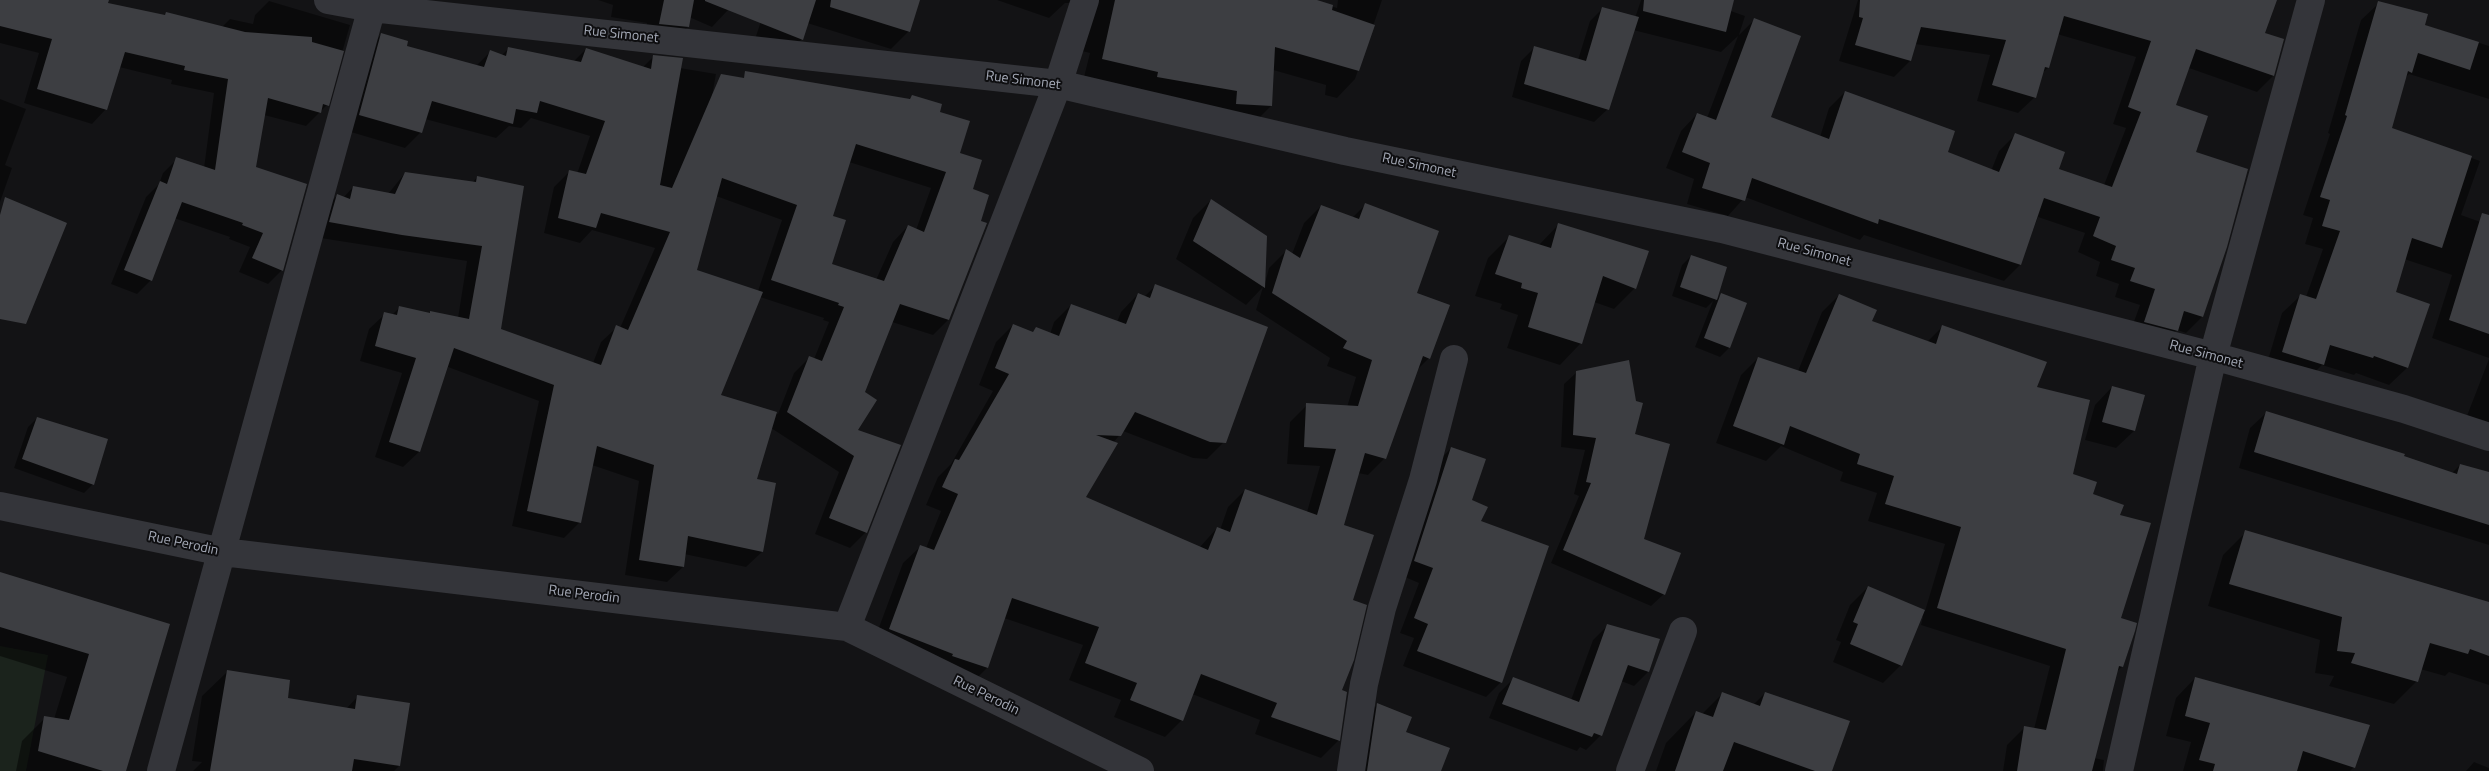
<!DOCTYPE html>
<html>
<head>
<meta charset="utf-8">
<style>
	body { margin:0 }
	canvas { display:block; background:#131315 }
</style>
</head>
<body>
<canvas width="2489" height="771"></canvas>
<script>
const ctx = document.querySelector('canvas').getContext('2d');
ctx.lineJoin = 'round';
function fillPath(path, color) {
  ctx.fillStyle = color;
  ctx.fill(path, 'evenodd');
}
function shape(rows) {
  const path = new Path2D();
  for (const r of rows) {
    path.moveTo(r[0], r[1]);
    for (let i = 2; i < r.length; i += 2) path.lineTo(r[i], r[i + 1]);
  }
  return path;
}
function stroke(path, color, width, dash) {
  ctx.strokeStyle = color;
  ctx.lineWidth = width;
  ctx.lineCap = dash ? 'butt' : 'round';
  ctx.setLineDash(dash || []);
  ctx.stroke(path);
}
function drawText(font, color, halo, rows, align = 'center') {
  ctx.font = font + ' "Titillium Web",sans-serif';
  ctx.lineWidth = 4;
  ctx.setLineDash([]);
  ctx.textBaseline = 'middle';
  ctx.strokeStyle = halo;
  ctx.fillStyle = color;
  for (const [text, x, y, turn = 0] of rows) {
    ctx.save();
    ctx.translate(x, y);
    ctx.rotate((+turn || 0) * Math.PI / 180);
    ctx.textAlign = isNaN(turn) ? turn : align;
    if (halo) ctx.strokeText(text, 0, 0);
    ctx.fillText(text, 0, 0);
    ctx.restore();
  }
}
fillPath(shape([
	[0,646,48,655,26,771,0,771]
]), '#1b231c');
fillPath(shape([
	[0,0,97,0,106,4,163,16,166,14,222,27,230,19,253,24,255,15,269,1,350,25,327,105,306,126,264,115,255,168,282,270,268,284,239,272,250,247,229,239,230,237,174,218,151,280,137,294,111,284,146,197,159,184,163,173,177,159,204,168,214,93,171,84,172,80,119,67,106,109,92,124,24,103,39,53,0,43],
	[598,0,730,0,728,10,712,27,689,17,688,27,671,43,644,40,647,23,611,17,613,5],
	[768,0,918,0,909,31,891,49,807,23,802,39,784,57,753,45],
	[997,0,1263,0,1322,3,1337,8,1338,0,1382,0,1355,79,1337,98,1325,95,1326,85,1273,70,1271,106,1253,124,1084,77,1090,53,1074,49,1071,3,1065,3,1049,18],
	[1641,0,1700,0,1745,16,1739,35,1754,20,1769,118,1820,137,1829,108,1845,92,1946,153,1991,171,1999,151,2015,135,2057,170,2104,185,2126,128,2113,124,2136,57,2057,34,2048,68,2041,74,2035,97,2018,113,1977,101,1990,55,1915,44,1910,61,1894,77,1839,61,1858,0,2275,0,2264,33,2283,40,2273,76,2257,92,2189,68,2174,106,2194,153,2202,317,2186,333,2177,330,2160,346,2128,338,2140,305,2115,297,2119,284,2096,276,2100,262,2078,252,2085,233,2038,217,2020,265,2004,281,1864,235,1860,240,1745,197,1728,216,1687,204,1694,179,1666,168,1681,131,1697,114,1707,118,1738,36,1721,52,1633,30,1608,109,1594,122,1512,97,1521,61,1534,48,1578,60,1590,21,1603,8,1635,18],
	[2379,3,2424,25,2489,46,2489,99,2409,74,2405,78,2391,129,2480,161,2461,215,2489,225,2489,358,2432,338,2452,275,2404,259,2394,293,2407,368,2389,385,2356,373,2354,375,2322,365,2305,382,2265,370,2282,313,2300,296,2306,297,2323,249,2305,244,2313,218,2303,215,2330,134,2328,133,2361,20],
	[382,34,405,47,476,66,490,52,502,55,508,49,573,62,586,49,643,67,654,56,680,68,716,74,708,119,908,100,912,96,939,113,958,154,972,190,948,320,933,335,892,322,863,392,856,431,866,532,850,548,815,534,839,472,771,428,755,480,762,552,746,567,684,554,683,567,667,582,625,575,639,481,592,465,580,522,564,538,512,526,539,401,448,367,419,452,403,467,375,457,402,373,360,361,369,329,385,314,392,315,400,307,428,314,431,312,458,318,467,261,314,237,321,211,337,196,343,198,353,187,388,194,405,173,472,183,477,177,500,330,593,363,601,342,617,327,620,328,655,248,592,230,580,243,544,233,554,187,569,172,577,174,590,136,531,118,521,128,509,126,496,138,425,119,421,132,405,148,344,130,366,50],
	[849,162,931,188,916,230,908,226,893,242,876,280,830,264,832,216],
	[716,196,782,220,758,291,695,271],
	[760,297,824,318,823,320,829,322,814,359,810,357,794,373,778,414,720,396],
	[0,99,26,109,5,165,12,168,0,202],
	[1211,200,1265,283,1269,268,1286,251,1292,254,1304,223,1321,206,1352,218,1366,204,1416,294,1429,358,1416,371,1385,458,1368,475,1358,473,1343,526,1351,601,1340,691,1346,693,1338,741,1321,758,1255,734,1260,720,1192,694,1182,720,1165,737,1114,717,1121,700,1069,680,1083,645,1004,618,987,668,970,685,872,646,903,563,921,546,926,548,941,511,926,505,938,477,951,464,993,391,979,385,996,342,1013,325,1032,333,1036,328,1050,334,1054,322,1071,305,1117,322,1121,312,1138,294,1144,297,1156,285,1224,442,1207,459,1193,458,1123,431,1113,443,1084,497,1199,548,1217,528,1220,530,1228,507,1245,490,1307,512,1320,466,1287,464,1290,422,1307,405,1347,407,1356,377,1327,366,1330,358,1256,310,1263,287,1246,305,1176,259,1193,218],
	[1559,224,1635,288,1614,309,1594,302,1581,343,1560,365,1507,348,1518,315,1500,309,1502,304,1475,296,1488,258,1509,237,1538,246],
	[1691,256,1726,268,1715,301,1721,295,1745,304,1729,348,1720,357,1695,347,1713,301,1706,308,1672,296,1682,265],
	[1839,295,1870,322,1927,342,1943,326,2036,388,2071,475,2091,495,2119,516,2119,619,2122,667,2115,673,2094,758,2104,760,2103,771,2003,771,2007,745,2024,728,2034,729,2050,666,1921,625,1923,617,1921,616,1901,665,1883,683,1833,662,1841,642,1836,640,1850,605,1868,587,1925,611,1945,544,1868,521,1877,493,1840,481,1843,472,1781,446,1766,461,1716,443,1741,375,1758,358,1798,371,1822,312],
	[2489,359,2489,435,2463,426],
	[1577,372,1634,435,1643,540,1664,594,1651,606,1551,563,1579,496,1574,494,1585,450,1561,447,1564,384],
	[2112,387,2134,431,2116,448,2085,440,2095,405],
	[2266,413,2452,473,2460,465,2489,474,2489,545,2239,468,2250,428],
	[37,418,93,484,84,493,14,468,28,427],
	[1451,448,1479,522,1501,682,1486,697,1403,666,1414,638,1400,633,1419,583,1400,575,1437,463],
	[2246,532,2489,603,2489,685,2449,672,2445,676,2420,669,2417,681,2394,704,2329,686,2334,676,2315,673,2320,640,2208,606,2223,555],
	[0,573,169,625,124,771,16,771,22,741,45,718,54,719,67,677,0,656],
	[1608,625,1648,672,1634,686,1621,681,1601,735,1586,750,1580,747,1577,751,1489,718,1499,693,1513,679,1571,700,1593,640],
	[227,672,286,699,346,709,358,696,408,705,399,766,394,771,193,771,202,762,192,761,202,696],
	[2195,678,2354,767,2350,771,2183,771,2191,742,2166,736,2176,698],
	[1765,693,1830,771,1656,771,1666,743,1696,712,1702,714,1722,694,1753,705],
	[1377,705,1404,733,1441,771,1354,771,1361,721],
	[2474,762,2489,768,2489,771,2466,771]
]), '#0007');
fillPath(shape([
	[0,0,109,0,108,3,165,15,166,12,245,32,312,37,312,42,344,51,329,106,323,104,321,113,268,98,256,167,307,184,283,271,252,258,263,233,242,225,243,223,182,202,152,281,124,270,160,181,167,184,176,157,215,170,228,79,184,70,185,66,125,52,107,110,37,89,52,39,0,26],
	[664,0,694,0,689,27,659,24],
	[816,0,803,40,705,1,705,0],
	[831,0,920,0,910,32,830,7],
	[1115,0,1317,0,1333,5,1332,10,1375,25,1359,71,1275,47,1272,106,1236,104,1237,91,1157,77,1158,72,1102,59],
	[1644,0,1734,0,1726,32,1643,11],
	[1860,0,2277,0,2265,33,2284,39,2274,76,2196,49,2176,105,2208,116,2196,152,2248,169,2227,247,2203,317,2184,311,2178,331,2144,322,2155,289,2130,281,2135,268,2111,260,2116,246,2093,236,2100,217,2044,198,2021,265,1879,219,1878,224,1752,178,1745,201,1702,188,1710,163,1682,152,1697,113,1716,120,1754,18,1801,36,1771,117,1829,139,1845,91,1955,131,1948,152,1999,172,2015,133,2065,152,2059,169,2112,187,2141,112,2128,107,2151,41,2064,16,2049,68,2045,67,2036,98,1992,85,2006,40,1921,27,1911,61,1855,45,1863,18,1859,17],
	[2378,1,2428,14,2425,25,2479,42,2470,70,2418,53,2412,73,2408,71,2392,128,2472,156,2442,248,2412,238,2396,292,2430,304,2408,368,2374,356,2373,358,2330,345,2324,365,2282,352,2300,294,2316,299,2340,231,2322,226,2330,200,2320,197,2347,116,2345,115],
	[1602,7,1639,17,1609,110,1524,84,1534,46,1586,61],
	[381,33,408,41,407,46,484,67,490,50,506,56,508,47,581,62,586,48,651,69,653,55,683,58,660,185,672,188,721,74,744,78,745,71,910,99,912,95,942,104,940,112,970,121,960,153,982,160,973,189,989,195,981,221,987,223,949,320,900,304,865,392,877,400,858,430,901,445,867,533,829,518,854,456,787,412,809,356,822,361,844,307,838,305,839,303,771,280,797,205,722,178,697,270,763,292,721,395,777,412,757,479,776,483,763,552,688,536,684,567,639,560,654,465,597,446,581,523,527,511,554,385,454,348,420,452,389,442,416,358,375,346,384,312,397,315,399,306,430,313,430,311,469,319,482,246,402,235,329,222,337,194,350,199,353,186,395,194,405,172,476,182,477,176,524,186,501,329,601,365,616,325,628,330,670,232,601,213,596,228,558,218,569,170,586,174,605,121,540,101,537,113,516,109,513,124,432,101,422,133,359,115],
	[856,144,946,172,924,232,908,225,884,281,832,264,846,220,833,216],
	[5,197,67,223,26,324,0,319,0,215],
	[1211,199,1267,236,1265,288,1193,241],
	[1365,203,1439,231,1417,293,1450,305,1430,359,1423,356,1386,459,1365,453,1344,525,1374,535,1353,600,1367,605,1354,660,1342,690,1347,692,1340,741,1271,717,1277,703,1201,674,1183,721,1130,700,1137,683,1085,663,1099,627,1012,598,988,668,952,656,953,654,889,629,920,545,934,550,958,494,942,487,955,459,959,460,1009,374,995,368,1013,324,1033,332,1036,327,1059,336,1071,304,1126,324,1138,293,1150,298,1155,284,1268,327,1226,443,1210,442,1135,412,1121,436,1096,435,1118,443,1086,497,1208,550,1217,527,1230,532,1245,489,1317,515,1336,449,1304,447,1306,403,1358,406,1372,360,1343,348,1347,341,1272,293,1286,249,1300,258,1321,205,1359,219],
	[2482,213,2489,215,2489,334,2449,320],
	[1558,223,1649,251,1636,289,1603,276,1582,344,1528,327,1538,293,1521,288,1522,283,1495,274,1509,235,1551,248],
	[1691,255,1727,267,1717,300,1680,287],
	[1721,293,1747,303,1730,348,1704,338],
	[1839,294,1877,310,1872,321,1936,344,1942,325,2047,362,2037,387,2090,400,2073,474,2097,482,2093,494,2124,505,2120,515,2151,523,2121,618,2137,623,2135,631,2123,667,2119,666,2092,771,2017,771,2024,726,2046,730,2066,649,1937,608,1961,527,1885,504,1894,476,1857,464,1860,454,1790,426,1784,445,1733,426,1758,357,1806,373],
	[1629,360,1636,401,1643,403,1635,434,1670,444,1644,539,1681,553,1665,595,1563,550,1591,483,1586,482,1596,438,1573,435,1576,371],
	[2112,386,2145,395,2135,431,2102,422],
	[2266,411,2405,454,2404,456,2457,474,2460,464,2489,472,2489,525,2254,452],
	[37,417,108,439,94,485,22,459],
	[1451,447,1486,459,1472,500,1488,507,1481,521,1549,546,1502,683,1417,651,1428,624,1414,618,1433,568,1414,561],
	[2245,530,2489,602,2489,656,2470,649,2468,654,2430,643,2418,682,2351,663,2355,653,2337,651,2342,617,2229,584],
	[0,572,170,624,126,771,103,771,38,751,44,716,69,720,89,654,0,627],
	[1868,586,1925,610,1902,666,1850,644,1858,624,1853,622],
	[1607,624,1660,639,1649,672,1628,665,1602,736,1594,733,1592,737,1502,704,1513,677,1579,702],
	[227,670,290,680,288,698,355,709,357,695,410,703,400,766,354,759,352,771,210,771],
	[2195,677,2370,725,2355,768,2303,751,2297,771,2213,771,2215,764,2199,760,2210,723,2185,716],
	[1722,692,1760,706,1765,692,1850,721,1832,771,1815,771,1734,742,1723,771,1675,771,1696,711,1713,717],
	[1377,703,1412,717,1406,732,1450,748,1441,771,1367,771]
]), '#3d3e42');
stroke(shape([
	[328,0,372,8,1058,84,1345,151,1722,229,2213,356,2404,409,2489,437],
	[0,506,223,552,847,627,1140,771],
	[847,627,1058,84,1085,0],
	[161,771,374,0],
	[1351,771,1364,684,1382,608,1423,480,1454,359],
	[1630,771,1683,631],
	[2119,771,2213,356,2311,0]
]), '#34353a', 28);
drawText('14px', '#a4a9b6', '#0e0e10', [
	["Rue Simonet",621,35,6],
	["Rue Simonet",1023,81,7],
	["Rue Simonet",1419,166,12],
	["Rue Simonet",1814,253,15],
	["Rue Simonet",2206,355,15],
	["Rue Perodin",183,544,12],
	["Rue Perodin",584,595,7],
	["Rue Perodin",986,696,26]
]);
</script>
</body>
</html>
